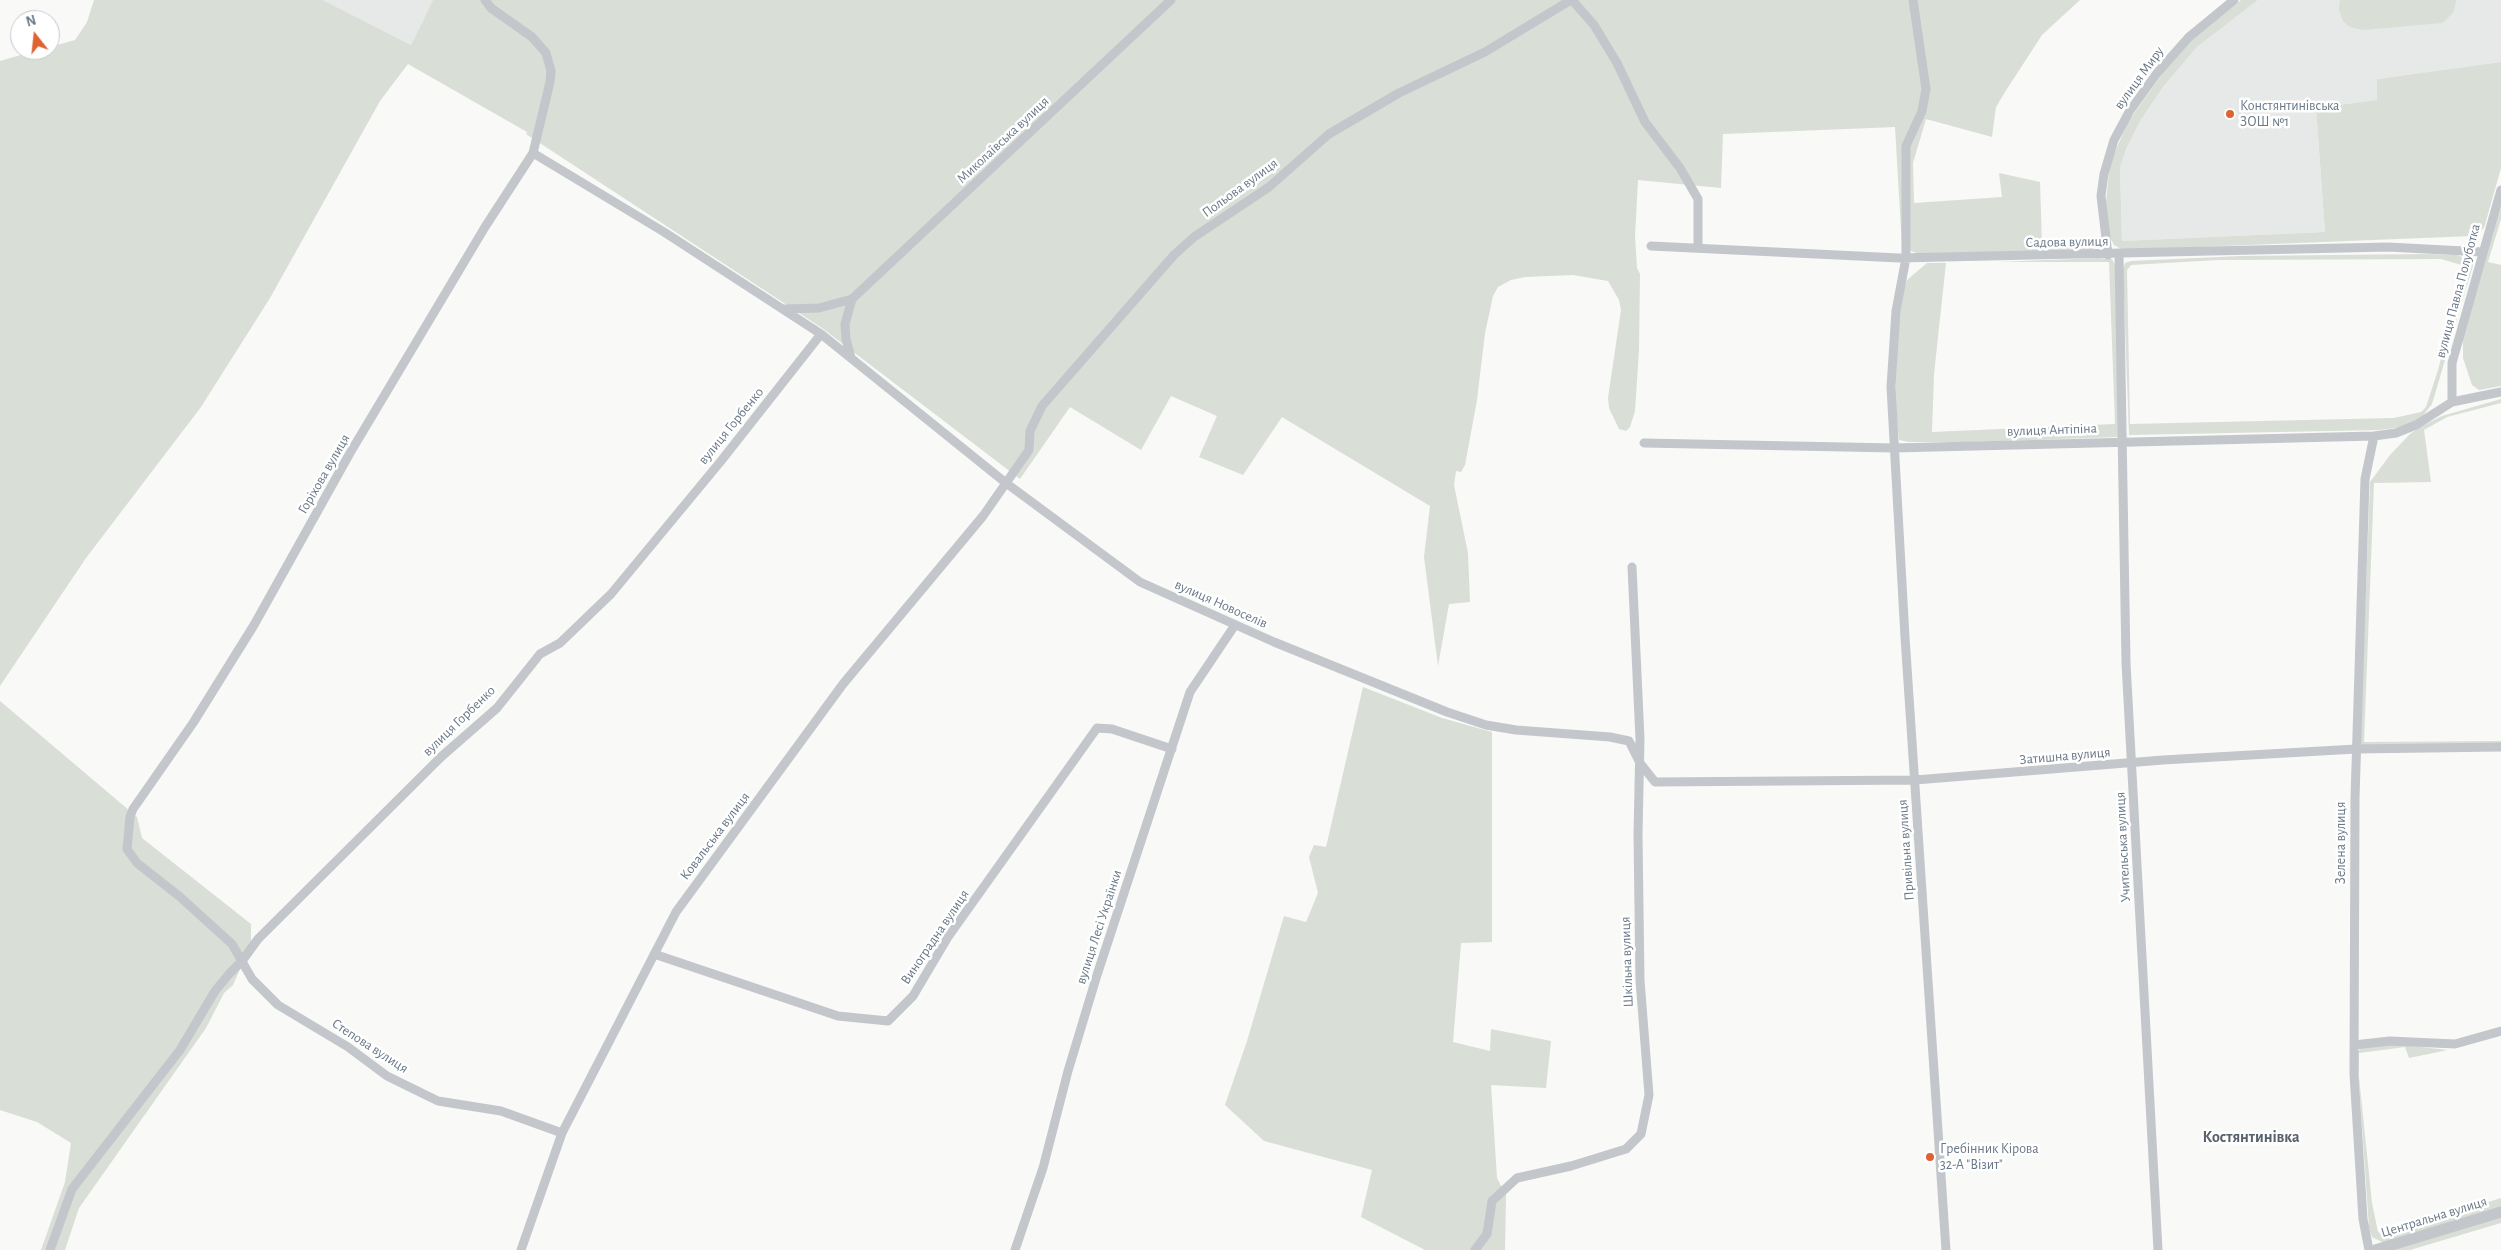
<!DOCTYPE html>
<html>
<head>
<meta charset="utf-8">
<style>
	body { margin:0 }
	#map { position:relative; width:2501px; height:1250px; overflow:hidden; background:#f9f9f7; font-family:"Alegreya Sans",sans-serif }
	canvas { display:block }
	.north { position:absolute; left:10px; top:10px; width:50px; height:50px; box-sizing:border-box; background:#fff; border:1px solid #c3c9cf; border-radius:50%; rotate:344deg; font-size:14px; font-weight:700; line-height:20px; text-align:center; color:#697887 }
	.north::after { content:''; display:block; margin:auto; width:18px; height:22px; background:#de6232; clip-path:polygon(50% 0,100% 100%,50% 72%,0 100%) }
</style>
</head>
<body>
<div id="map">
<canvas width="2501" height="1250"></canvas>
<div class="north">N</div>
</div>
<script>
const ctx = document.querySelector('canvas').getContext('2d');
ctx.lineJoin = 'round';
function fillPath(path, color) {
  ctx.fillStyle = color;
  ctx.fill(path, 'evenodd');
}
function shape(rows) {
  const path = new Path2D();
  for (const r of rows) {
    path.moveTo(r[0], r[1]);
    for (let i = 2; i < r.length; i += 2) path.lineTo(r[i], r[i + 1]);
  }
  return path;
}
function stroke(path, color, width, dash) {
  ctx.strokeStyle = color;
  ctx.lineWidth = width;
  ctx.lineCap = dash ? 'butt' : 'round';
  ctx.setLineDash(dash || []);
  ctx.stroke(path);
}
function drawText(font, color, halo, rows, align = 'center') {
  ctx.font = font + ' "Alegreya Sans",sans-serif';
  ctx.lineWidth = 5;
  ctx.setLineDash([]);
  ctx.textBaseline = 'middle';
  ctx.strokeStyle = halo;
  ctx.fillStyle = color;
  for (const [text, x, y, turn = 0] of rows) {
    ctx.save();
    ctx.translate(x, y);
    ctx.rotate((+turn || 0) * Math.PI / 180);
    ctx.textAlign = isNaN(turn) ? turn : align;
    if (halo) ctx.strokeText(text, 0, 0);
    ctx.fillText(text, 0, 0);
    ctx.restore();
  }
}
fillPath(shape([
	[323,0,433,0,411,45],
	[2258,0,2501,0,2501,62,2377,79,2378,100,2316,108,2325,232,2122,241,2120,168,2126,149,2140,121,2163,87,2197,47]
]), '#e7e8e8');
fillPath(shape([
	[94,0,323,0,411,45,433,0,2080,0,2042,35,2005,92,1996,107,1992,137,1926,119,1913,163,1914,203,2002,197,1999,173,2040,182,2042,246,2093,244,2094,248,2089,252,1921,255,1902,247,1895,127,1723,134,1721,188,1638,180,1635,236,1637,268,1640,274,1639,350,1635,411,1630,427,1626,431,1619,429,1609,408,1608,398,1621,310,1619,300,1608,281,1573,275,1525,277,1511,280,1498,287,1493,296,1485,333,1477,400,1465,465,1461,472,1456,471,1454,485,1468,553,1470,602,1449,604,1438,666,1424,557,1430,506,1282,417,1243,475,1199,457,1217,416,1171,396,1141,450,1070,407,1020,479,822,328,526,134,527,132,408,64,380,101,270,298,201,407,86,558,0,686,0,61,38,50,50,50,50,47,75,40,87,22],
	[2241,0,2258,0,2197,47,2163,87,2140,121,2126,149,2120,168,2122,241,2325,232,2316,108,2377,100,2377,79,2501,62,2501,168,2484,228,2473,236,2123,250,2114,245,2108,234,2105,212,2110,163,2128,122,2171,61,2196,35],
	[2340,0,2456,0,2456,2,2453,13,2442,23,2363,30,2350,27,2343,21,2339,10],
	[2501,207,2501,219,2488,262,2501,265,2501,386,2479,390,2472,385,2463,358,2463,338],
	[2428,254,2457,255,2474,262,2432,404,2422,417,2403,427,2379,430,2129,435,2123,270,2125,263,2131,261,2241,256],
	[2441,259,2465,266,2438,370,2426,407,2421,412,2394,418,2130,424,2127,270,2131,265,2217,260],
	[2099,258,2112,259,2116,267,2119,437,1970,442,1909,442,1899,440,1895,404,1899,302,1907,280,1927,263,1946,263,1934,374,1932,432,2115,424,2109,262,1998,262],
	[2501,399,2501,403,2447,417,2424,430,2431,482,2374,483,2364,742,2501,741,2501,744,2360,745,2370,482,2390,455,2410,434,2422,426,2442,416],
	[1363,687,1442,718,1492,732,1492,942,1461,943,1453,1042,1490,1051,1491,1029,1551,1041,1546,1088,1491,1085,1497,1178,1506,1195,1505,1250,1425,1250,1361,1217,1372,1170,1264,1141,1225,1105,1247,1041,1284,916,1306,922,1318,893,1309,857,1314,845,1326,847],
	[0,701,137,817,142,838,251,924,251,944,233,985,224,993,206,1028,79,1208,65,1250,41,1250,65,1182,71,1143,37,1122,0,1110],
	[2394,1044,2448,1050,2409,1058,2405,1047,2359,1053,2359,1077,2372,1203,2378,1232,2384,1235,2501,1198,2501,1208,2384,1243,2372,1237,2369,1228,2357,1052,2362,1047],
	[2501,1216,2501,1223,2410,1250,2389,1250]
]), '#d9ded6');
stroke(shape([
	[485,0,491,8,532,37,546,53,551,71,550,82,533,153,485,227,350,453,254,625,193,723,133,809,130,817,127,849,137,863,179,896,232,944,252,979,278,1005,348,1047,387,1076,438,1101,501,1111,562,1133],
	[1572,0,1594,25,1617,63,1645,122,1680,168,1698,199,1698,248],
	[1913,0,1926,89,1922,111,1906,146,1906,258,1896,311,1891,387,1905,637,1946,1250],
	[533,153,664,232,821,334,1006,483,1140,582,1274,642,1447,712,1486,725,1516,730,1610,737,1629,741,1640,763,1655,782,1915,780,2163,760,2356,749,2501,747],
	[1651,246,1899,258,2388,247,2483,252],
	[2108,255,2101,196,2104,174,2114,140,2129,112,2157,73,2189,37,2234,0],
	[2119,255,2126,663,2158,1250],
	[784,309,819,308,852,299,1171,0],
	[851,358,846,339,845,324,852,299],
	[2452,402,2452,363,2501,190],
	[1644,443,1894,448,2374,436,2396,433,2416,425,2452,402,2501,392],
	[654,954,838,1016,888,1021,913,996,948,937,1097,728,1112,729,1172,749],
	[2354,1045,2390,1041,2455,1044,2501,1031],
	[50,1250,72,1189,180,1050,215,991,229,974,242,961,258,939,441,757,497,708,540,654,560,643,611,594,721,461,821,334],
	[521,1250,562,1133,676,912,843,684,983,516,1029,450,1030,431,1042,406,1174,255,1194,237,1269,187,1329,134,1399,93,1485,52,1571,0],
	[1015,1250,1043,1168,1068,1071,1097,975,1190,692,1235,625],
	[1475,1250,1487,1234,1492,1201,1517,1178,1571,1166,1626,1149,1641,1134,1649,1095,1640,980,1638,835,1640,739,1632,567],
	[2369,1250,2363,1219,2354,1074,2355,798,2365,479,2374,436]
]), '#c3c6ca', 9);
stroke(shape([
	[2375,1250,2501,1212]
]), '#c3c6ca', 11);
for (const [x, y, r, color] of [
	[2230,114,5,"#de6232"],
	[1930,1157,5,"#de6232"]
]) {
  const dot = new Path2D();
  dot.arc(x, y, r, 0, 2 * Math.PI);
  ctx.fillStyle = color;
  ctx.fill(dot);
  stroke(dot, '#fff', 2);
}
drawText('14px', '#697887', '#fff', [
	["вулиця Миру",2139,78,-54],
	["Миколаївська вулиця",1003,140,-43],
	["Польова вулиця",1240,188,-36],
	["Садова вулиця",2067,242,-1],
	["вулиця Павла Полуботка",2458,291,-75],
	["вулиця Горбенко",731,426,-51],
	["вулиця Антіпіна",2052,430,-2],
	["Горіхова вулиця",324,474,-60],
	["вулиця Новоселів",1221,604,24],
	["вулиця Горбенко",459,721,-44],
	["Затишна вулиця",2065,756,-5],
	["Ковальська вулиця",715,836,-53],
	["Зелена вулиця",2341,843,-90],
	["Учительська вулиця",2123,847,-93],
	["Привільна вулиця",1906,850,-94],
	["вулиця Лесі Українки",1099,927,-72],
	["Виноградна вулиця",935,937,-56],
	["Шкільна вулиця",1627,962,-92],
	["Степова вулиця",370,1046,33],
	["Центральна вулиця",2434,1217,-17]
]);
drawText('14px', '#697887', '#fff', [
	["Констянтинівська",2240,106],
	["ЗОШ №1",2240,122],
	["Гребінник Кірова",1940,1149],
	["32-А \"Візит\"",1940,1165]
], 'left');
drawText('bold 16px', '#57626c', '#fff', [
	["Костянтинівка",2251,1137]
]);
</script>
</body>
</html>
